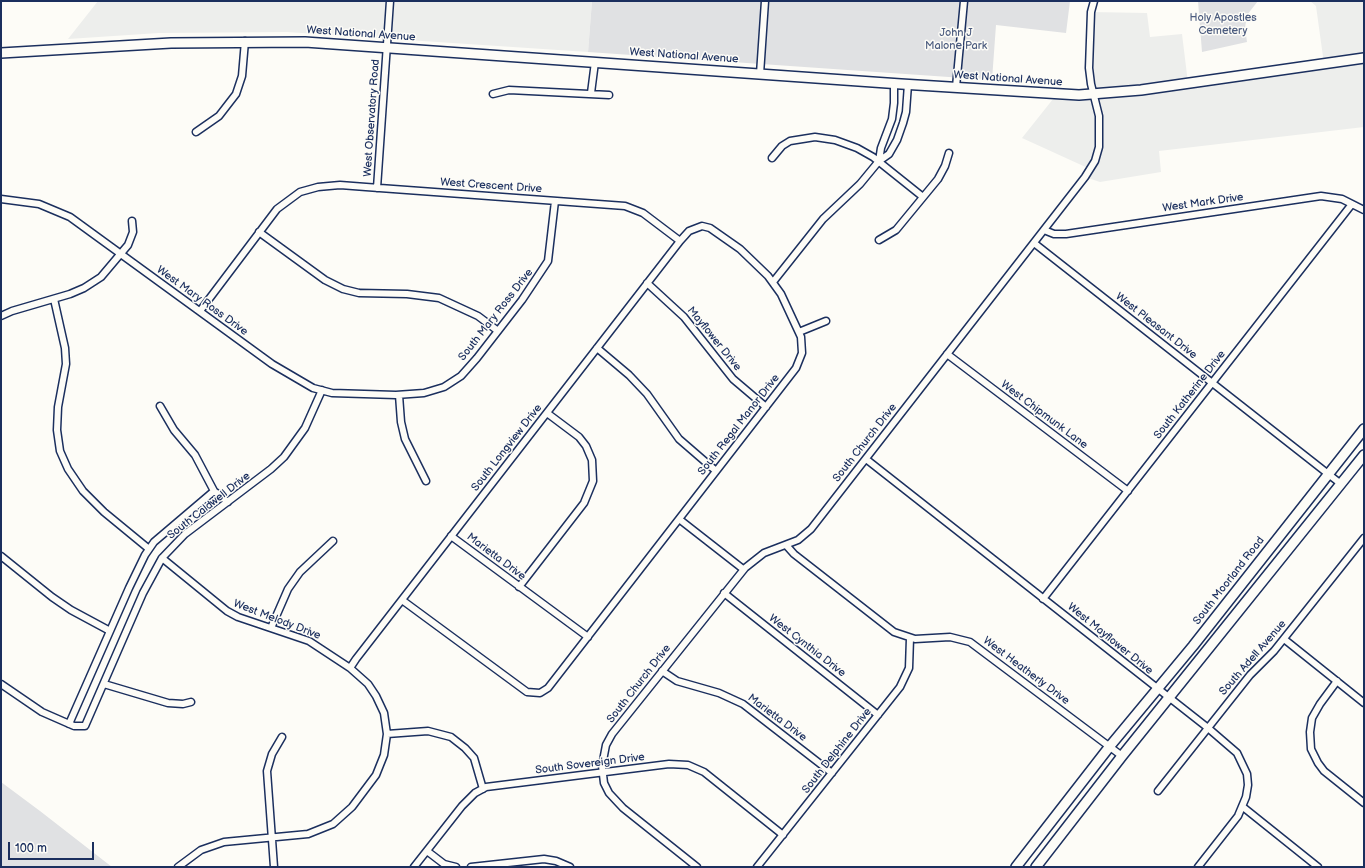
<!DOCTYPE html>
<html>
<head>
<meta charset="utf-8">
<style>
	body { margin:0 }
	#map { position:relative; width:1365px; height:868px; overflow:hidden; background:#fdfcf7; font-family:"Balsamiq Sans",sans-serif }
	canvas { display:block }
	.frame { position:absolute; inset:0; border:2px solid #1b2f5e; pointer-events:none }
	.scale { position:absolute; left:8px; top:842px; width:86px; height:18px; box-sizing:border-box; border:2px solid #1b2f5e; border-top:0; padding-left:5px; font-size:12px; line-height:14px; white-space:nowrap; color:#1b2f5e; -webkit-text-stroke:3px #fdfcf7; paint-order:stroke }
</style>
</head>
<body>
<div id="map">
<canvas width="1365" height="868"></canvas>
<div class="frame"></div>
<div class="scale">100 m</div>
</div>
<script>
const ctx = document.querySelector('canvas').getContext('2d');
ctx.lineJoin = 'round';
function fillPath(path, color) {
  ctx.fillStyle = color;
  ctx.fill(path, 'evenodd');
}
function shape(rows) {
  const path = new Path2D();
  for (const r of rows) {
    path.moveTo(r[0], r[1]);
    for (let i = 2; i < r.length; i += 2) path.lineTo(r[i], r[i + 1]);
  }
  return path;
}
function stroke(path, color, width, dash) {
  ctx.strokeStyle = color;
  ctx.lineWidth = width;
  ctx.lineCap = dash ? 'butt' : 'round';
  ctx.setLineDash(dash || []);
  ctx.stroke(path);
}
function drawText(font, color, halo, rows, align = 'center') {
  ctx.font = font + ' "Balsamiq Sans",sans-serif';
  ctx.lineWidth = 3;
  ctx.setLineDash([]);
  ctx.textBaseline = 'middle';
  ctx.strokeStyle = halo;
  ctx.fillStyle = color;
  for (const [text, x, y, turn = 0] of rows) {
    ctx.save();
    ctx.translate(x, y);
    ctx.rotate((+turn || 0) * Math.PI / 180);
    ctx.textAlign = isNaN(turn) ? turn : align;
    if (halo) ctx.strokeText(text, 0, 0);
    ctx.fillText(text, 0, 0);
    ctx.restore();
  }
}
fillPath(shape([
	[98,1,592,1,588,52,287,32,159,33,68,39],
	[1310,1,1364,1,1364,127,1159,151,1161,172,1100,182,1085,177,1090,169,1022,138,1057,94,1094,94,1091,84,1091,12,1147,13,1150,37,1182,34,1188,83,1324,64,1316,6]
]), '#edeeec');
fillPath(shape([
	[592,1,1070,1,1066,33,996,25,992,80,588,52],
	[1198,1,1258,1,1247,15,1245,28,1247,42,1202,52],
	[1,782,40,811,112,867,1,867]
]), '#e0e1e3');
const minor = shape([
	[760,74,765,1],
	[956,87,964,1],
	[591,93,595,62],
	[493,94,509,90,609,95],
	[196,132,219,116,236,94,242,76,245,41],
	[772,158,782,146,790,141,815,137,835,140,857,148,873,157,923,197],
	[879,161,881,148,892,119,894,103,894,83],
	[377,188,390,1],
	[1,199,39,204,70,217,272,364,313,388,332,393,396,395,424,393,444,387,461,376,477,358,522,300,548,261,555,201],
	[1044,230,1054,234,1066,234,1321,196,1342,199,1364,210],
	[259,232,325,280,343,289,359,293,407,294,439,298,478,316,498,331],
	[879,240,896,230,938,179,945,166,949,153],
	[1034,243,1341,484],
	[773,282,823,219,860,184,879,161,889,154,897,140,903,123,906,112,908,84],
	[647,283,684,317,733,379,766,407],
	[54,299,65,348,66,364,58,407,57,430,60,451,68,469,83,491,104,512,149,549],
	[200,311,277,209,300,192,318,187,340,185,366,187,625,206,643,213,680,241],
	[1,316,12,311,70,294,84,288,101,277,128,245,133,232,132,221],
	[799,332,826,321],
	[597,348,629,375,647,394,679,439,716,471],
	[947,354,1128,491],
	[399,395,401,422,405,439,426,481],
	[160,406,174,430,195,455,214,491,228,502],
	[866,459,1208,728,1237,753,1247,774,1248,785,1246,797,1238,816,1198,867],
	[679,519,743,569],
	[451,536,588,637],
	[786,545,794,554,894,632,915,639,950,637,970,642,1122,756],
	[1,556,52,597,71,610,110,631],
	[162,558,227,611,238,617,309,641,350,668,368,684,376,696,384,713,387,734,384,755,376,775,352,807,333,824,308,834,224,842,201,850,178,867],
	[519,587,584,503,593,481,592,460,586,446,579,437,547,413],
	[724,593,878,715],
	[1043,599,1352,204],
	[271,628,288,589,300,572,333,541],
	[1284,639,1364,703],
	[350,668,356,659,680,241,689,231,702,226,710,228,740,249,768,276,781,294,801,337,802,353,796,368,548,688,540,693,527,692,402,600],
	[662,671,677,681,719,693,743,704,832,773],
	[1337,681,1320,704,1312,718,1310,732,1311,749,1318,763,1324,771,1364,803],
	[1,684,42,712,74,726,85,726,143,593,162,558,185,534,271,469,284,457,305,428,322,390],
	[104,684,168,703,183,704,191,702],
	[69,724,129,588,145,555,154,542,214,491],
	[387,734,428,731,451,737,465,748,474,758,483,789],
	[1158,791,1250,675,1274,651,1364,538],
	[1243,807,1318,867],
	[427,851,444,864,456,867],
	[274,867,267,771,272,754,282,737],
	[414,867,462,806,475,793,486,787,669,764,688,765,704,772,783,835],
	[471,867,544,859,556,861,570,867],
	[697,867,623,808,609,793,604,783,602,766,606,745,612,734,745,568,764,553,798,540,811,529,1085,177,1095,161,1099,147,1099,116,1091,84,1089,68,1091,12,1094,1],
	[757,867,900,687,909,668,910,638]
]);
const secondary = shape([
	[1,53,171,43,305,42,901,84,1079,95,1141,90,1364,58],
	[1016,867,1110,746,1193,646,1364,429],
	[1036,867,1122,756,1364,455]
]);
stroke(minor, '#1b2f5e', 9);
stroke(secondary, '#1b2f5e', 12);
stroke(minor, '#fdfcf7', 6);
stroke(secondary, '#fdfcf7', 9);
drawText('11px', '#4c5c7f', '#fdfcf7', [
	["Holy Apostles",1223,18],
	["Cemetery",1223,31],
	["John J",956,33],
	["Malone Park",956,46]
]);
drawText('11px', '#1b2f5e', '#fdfcf7', [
	["West National Avenue",361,34,4],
	["West National Avenue",684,56,4],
	["West National Avenue",1008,79,4],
	["West Observatory Road",372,118,-86],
	["West Crescent Drive",491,186,4],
	["West Mark Drive",1203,203,-8],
	["West Mary Ross Drive",202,301,36],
	["South Mary Ross Drive",496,315,-52],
	["West Pleasant Drive",1156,326,38],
	["Mayflower Drive",714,339,51],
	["South Katherine Drive",1190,395,-52],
	["West Chipmunk Lane",1044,415,37],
	["South Regal Manor Drive",739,425,-52],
	["South Church Drive",865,443,-52],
	["South Longview Drive",507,448,-52],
	["South Caldwell Drive",209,506,-38],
	["Marietta Drive",496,557,37],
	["South Moorland Road",1229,581,-52],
	["West Melody Drive",277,620,21],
	["West Mayflower Drive",1110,639,39],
	["West Cynthia Drive",807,646,38],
	["South Adell Avenue",1253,658,-49],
	["West Heatherly Drive",1026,671,37],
	["South Church Drive",639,684,-52],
	["Marietta Drive",777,718,37],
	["South Delphine Drive",837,751,-52],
	["South Sovereign Drive",590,764,-7]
]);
</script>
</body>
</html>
